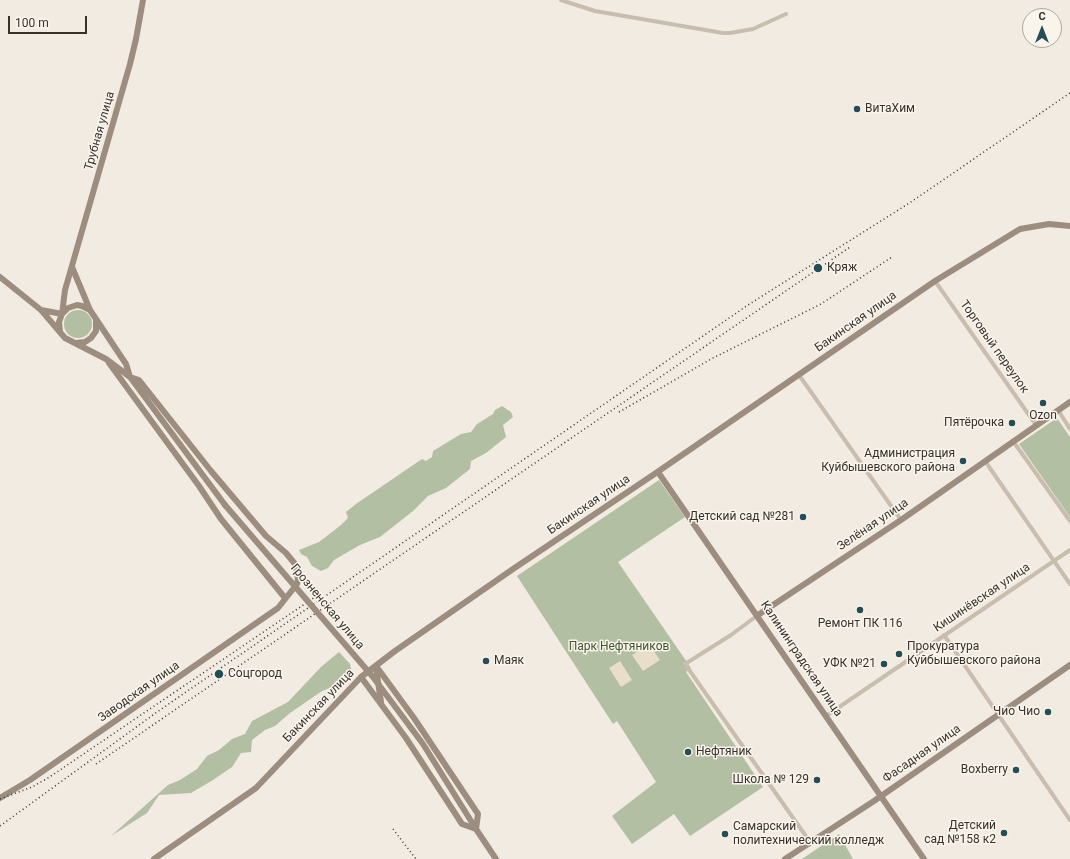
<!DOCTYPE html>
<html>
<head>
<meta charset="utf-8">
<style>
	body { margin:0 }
	#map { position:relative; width:1070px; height:859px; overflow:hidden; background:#f1ebe1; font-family:Roboto,sans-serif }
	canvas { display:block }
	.north { position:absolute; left:1022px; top:8px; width:40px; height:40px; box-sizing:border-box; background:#f9f5ed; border:1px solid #aca79f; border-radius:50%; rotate:0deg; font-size:11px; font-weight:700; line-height:16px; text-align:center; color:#38312b }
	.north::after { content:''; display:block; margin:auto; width:14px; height:18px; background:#244d56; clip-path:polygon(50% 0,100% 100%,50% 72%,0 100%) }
	.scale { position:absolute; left:8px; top:16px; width:79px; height:18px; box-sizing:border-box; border:2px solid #38312b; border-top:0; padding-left:5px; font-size:12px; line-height:14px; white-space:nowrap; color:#38312b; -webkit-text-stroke:3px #f9f5ed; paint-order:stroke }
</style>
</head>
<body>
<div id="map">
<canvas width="1070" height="859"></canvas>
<div class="north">С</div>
<div class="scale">100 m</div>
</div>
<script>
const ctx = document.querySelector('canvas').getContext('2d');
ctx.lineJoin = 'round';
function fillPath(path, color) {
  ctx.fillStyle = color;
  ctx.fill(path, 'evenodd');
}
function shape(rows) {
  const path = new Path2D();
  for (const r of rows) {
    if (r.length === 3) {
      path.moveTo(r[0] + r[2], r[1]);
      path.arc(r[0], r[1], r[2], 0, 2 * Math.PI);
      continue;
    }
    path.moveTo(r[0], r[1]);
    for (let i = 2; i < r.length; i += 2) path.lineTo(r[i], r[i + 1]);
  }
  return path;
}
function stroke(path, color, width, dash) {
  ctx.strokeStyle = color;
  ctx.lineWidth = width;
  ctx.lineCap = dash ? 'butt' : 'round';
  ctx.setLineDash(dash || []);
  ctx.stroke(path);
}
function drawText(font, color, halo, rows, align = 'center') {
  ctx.font = font + ' Roboto,sans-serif';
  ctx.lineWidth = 3;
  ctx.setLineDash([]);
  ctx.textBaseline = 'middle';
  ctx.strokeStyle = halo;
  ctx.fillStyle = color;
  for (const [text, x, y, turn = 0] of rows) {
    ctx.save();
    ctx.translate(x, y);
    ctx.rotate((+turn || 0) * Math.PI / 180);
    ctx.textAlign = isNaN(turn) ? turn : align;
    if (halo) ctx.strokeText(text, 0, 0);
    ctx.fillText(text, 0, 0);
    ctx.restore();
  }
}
fillPath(shape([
	[78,324,14],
	[502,406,511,412,513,417,503,425,506,437,486,453,471,461,470,469,446,488,428,496,413,511,380,537,360,545,334,560,328,568,321,571,312,566,307,557,301,554,299,550,319,542,341,525,348,518,346,512,356,504,422,459,426,461,432,457,433,451,461,434,471,432,477,424,493,414,495,410],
	[1057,418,1070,437,1070,517,1019,444],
	[659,480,685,517,618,562,691,668,686,672,763,787,690,836,674,814,632,844,612,816,656,782,617,721,613,724,517,576],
	[339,652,350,664,352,674,342,683,322,691,290,713,275,726,265,730,252,740,251,752,241,753,232,767,213,780,191,793,159,795,147,813,111,836,168,785,180,780,197,769,207,756,219,750,232,739,245,734,252,721,288,702,321,667],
	[839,834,853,859,802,859]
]), '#b2bfa2');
fillPath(shape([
	[649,644,660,660,643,671,632,655],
	[620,661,632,680,621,687,609,668]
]), '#e8deca');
stroke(shape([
	[561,0,595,11,723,33,730,33,753,29,786,14],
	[935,281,1036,425],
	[799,375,901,520],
	[1058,410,1070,429],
	[1013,441,1070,521],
	[985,461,1070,584],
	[758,615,731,635,685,664,810,842],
	[944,635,1070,820],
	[826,716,1070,550]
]), '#c9bdae', 4);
stroke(shape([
	[72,267,90,310,126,364,130,377,225,505],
	[0,277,41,310,65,338,106,359,130,377,139,380,211,471,266,536,286,553,295,564,298,579,297,584,278,608,30,780,0,798],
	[41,310,62,314],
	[62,314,68,308,77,305,82,306,90,310],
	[60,332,59,322,62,314,65,290,130,64,136,39,143,0],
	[76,343,85,342,91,338,96,331,96,320],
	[109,363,199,486,221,519,285,598],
	[658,472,924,859],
	[758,615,901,520,1070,402],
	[376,666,414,718,478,814,476,829],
	[376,668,381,702],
	[361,677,406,738,462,824,476,829],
	[476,829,496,859],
	[154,859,256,788,345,694,361,677,395,651,513,569,653,475,935,281,1020,229,1049,224,1070,226],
	[785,859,874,801,1070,665]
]), '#9c8d7f', 6);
stroke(shape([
	[619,412,711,359,821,304,892,257],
	[96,764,850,247],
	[0,799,32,787,48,778,321,593],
	[0,826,157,712,748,305,911,202,1070,93],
	[393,829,416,859]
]), '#38312b', 1.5, [1, 3]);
stroke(shape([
	[225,505,373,677,423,744,476,829]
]), '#9c8d7f', 6);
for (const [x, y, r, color] of [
	[857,109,4,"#244d56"],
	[818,268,5,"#244d56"],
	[1043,403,4,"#244d56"],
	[1012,423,4,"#244d56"],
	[963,461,4,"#244d56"],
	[803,517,4,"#244d56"],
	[860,610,4,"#244d56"],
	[899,654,4,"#244d56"],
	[486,661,4,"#244d56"],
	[884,664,4,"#244d56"],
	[219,674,5,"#244d56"],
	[1048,712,4,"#244d56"],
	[688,752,4,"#244d56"],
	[1016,770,4,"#244d56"],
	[817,780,4,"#244d56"],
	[1004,833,4,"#244d56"],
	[725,834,4,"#244d56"]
]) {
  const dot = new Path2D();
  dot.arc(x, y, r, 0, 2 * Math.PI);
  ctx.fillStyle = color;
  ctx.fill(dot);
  stroke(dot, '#f9f5ed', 1.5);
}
drawText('12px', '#38312b', '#f9f5ed', [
	["ВитаХим",865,109,"left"],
	["Кряж",827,268,"left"],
	["Ozon",1043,416,"center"],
	["Пятёрочка",1004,423],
	["Администрация",955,454],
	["Куйбышевского района",955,468],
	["Детский сад №281",795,517],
	["Ремонт ПК 116",860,624,"center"],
	["Прокуратура",907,647,"left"],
	["Куйбышевского района",907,661,"left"],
	["Маяк",494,661,"left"],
	["УФК №21",876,664],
	["Соцгород",228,674,"left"],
	["Чио Чио",1040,712],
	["Нефтяник",696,752,"left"],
	["Boxberry",1008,770],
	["Школа № 129",809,780],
	["Детский",996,826],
	["сад №158 к2",996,840],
	["Самарский",733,827,"left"],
	["политехнический колледж",733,841,"left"]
], 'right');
drawText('12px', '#38312b', '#f9f5ed', [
	["Трубная улица",100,131,-74],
	["Бакинская улица",856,322,-35],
	["Торговый переулок",994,347,55],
	["Бакинская улица",589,505,-34],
	["Зелёная улица",873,525,-34],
	["Кишинёвская улица",982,598,-34],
	["Грозненская улица",327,607,50],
	["Калининградская улица",801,659,56],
	["Заводская улица",139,692,-35],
	["Бакинская улица",319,706,-46],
	["Фасадная улица",922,754,-35]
]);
drawText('12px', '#435431', '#f9f5ed', [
	["Парк Нефтяников",619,647]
]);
</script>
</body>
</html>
